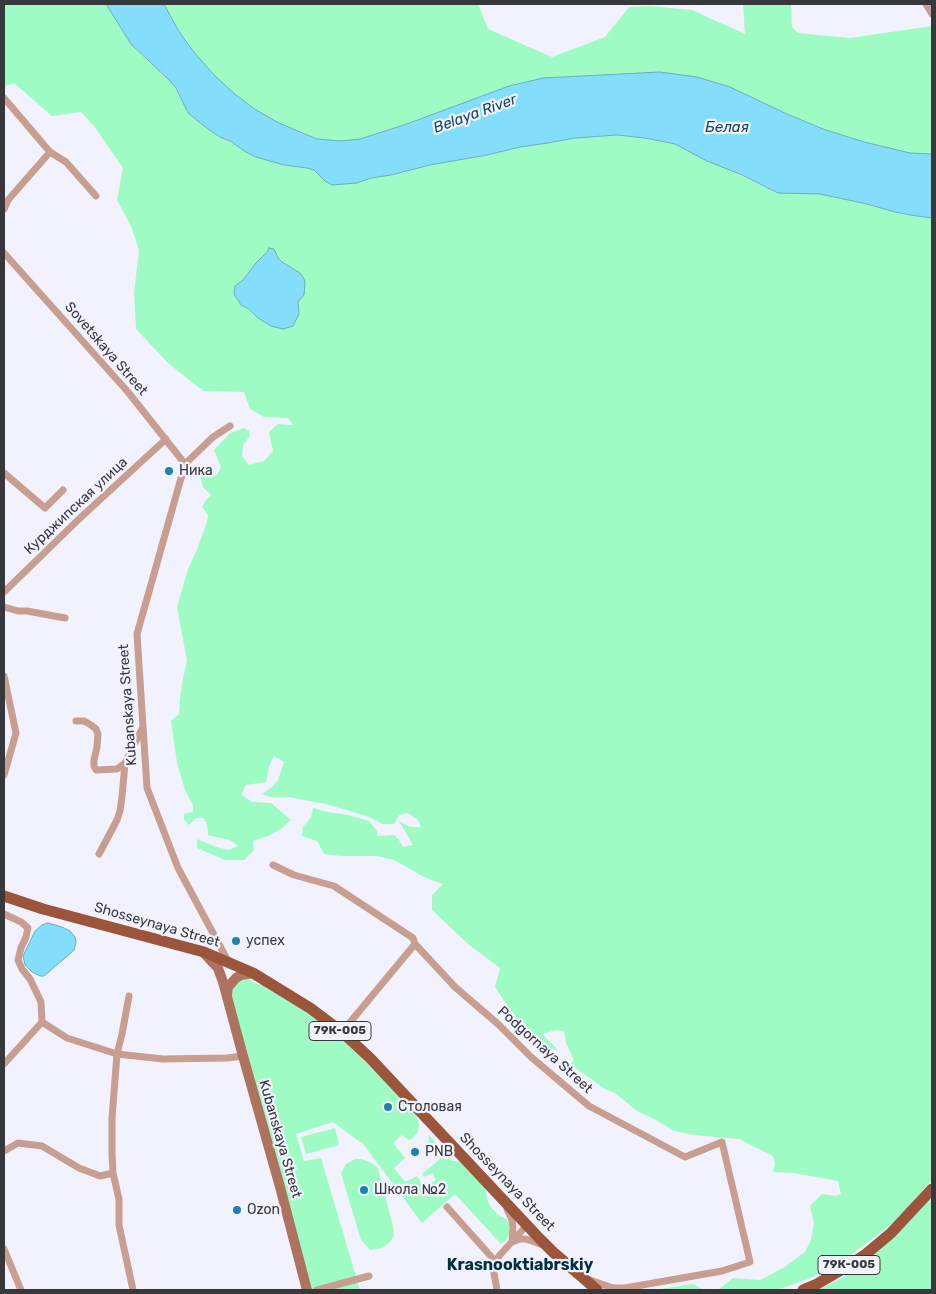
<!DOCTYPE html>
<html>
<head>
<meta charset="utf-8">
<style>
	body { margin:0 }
	#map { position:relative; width:936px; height:1294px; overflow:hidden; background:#f1f2fe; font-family:Rubik,sans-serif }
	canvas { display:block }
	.frame { position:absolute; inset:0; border:5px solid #37383c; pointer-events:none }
</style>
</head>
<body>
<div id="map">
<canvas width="936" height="1294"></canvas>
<div class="frame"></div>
</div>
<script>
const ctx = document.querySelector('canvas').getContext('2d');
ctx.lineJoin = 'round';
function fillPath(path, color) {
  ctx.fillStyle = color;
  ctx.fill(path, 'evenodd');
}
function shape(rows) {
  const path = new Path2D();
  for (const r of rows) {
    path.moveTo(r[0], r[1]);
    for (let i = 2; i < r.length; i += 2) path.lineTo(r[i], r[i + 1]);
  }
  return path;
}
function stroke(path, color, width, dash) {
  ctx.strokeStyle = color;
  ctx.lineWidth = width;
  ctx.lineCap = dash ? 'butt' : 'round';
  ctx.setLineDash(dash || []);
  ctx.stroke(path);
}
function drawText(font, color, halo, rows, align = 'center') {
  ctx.font = font + ' Rubik,sans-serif';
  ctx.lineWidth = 4.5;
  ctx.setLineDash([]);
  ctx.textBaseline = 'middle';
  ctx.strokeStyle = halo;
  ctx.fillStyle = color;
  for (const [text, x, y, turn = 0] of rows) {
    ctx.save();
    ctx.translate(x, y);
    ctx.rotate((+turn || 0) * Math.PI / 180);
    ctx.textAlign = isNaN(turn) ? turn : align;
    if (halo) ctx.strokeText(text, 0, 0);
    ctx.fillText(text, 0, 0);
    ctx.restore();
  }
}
fillPath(shape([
	[4,4,106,4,131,44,170,81,176,88,188,113,208,129,220,137,232,142,244,151,256,157,284,165,307,168,314,170,320,176,357,183,371,178,391,175,430,165,487,155,520,147,548,143,575,138,617,135,645,138,675,144,778,193,820,194,867,204,891,211,910,215,932,218,932,1180,899,1217,883,1231,849,1256,811,1278,777,1290,711,1290,719,1289,733,1278,760,1280,783,1268,805,1252,811,1240,814,1223,810,1206,822,1194,836,1196,841,1194,838,1181,794,1173,773,1172,775,1163,773,1156,739,1139,693,1135,674,1131,656,1120,637,1111,615,1093,603,1088,590,1078,570,1065,574,1060,566,1043,564,1031,556,1030,542,1034,558,1050,552,1049,547,1051,528,1031,509,1008,495,987,500,968,468,944,432,910,432,895,443,884,426,878,394,860,377,856,341,856,324,854,317,841,302,836,303,827,311,817,313,808,328,812,348,815,369,821,377,831,377,836,394,835,399,840,403,847,413,845,399,821,410,827,421,827,418,820,408,813,399,815,394,824,382,824,369,817,326,804,288,797,270,797,262,794,272,787,278,780,284,762,274,756,269,766,266,782,246,785,241,795,253,802,271,803,291,820,281,829,268,836,253,841,254,850,244,860,225,860,197,848,197,839,216,847,229,850,238,846,230,840,208,835,207,824,204,818,196,818,189,825,184,820,184,814,193,812,193,805,185,790,177,763,171,721,179,714,180,698,183,678,187,661,177,607,188,569,196,552,207,522,208,515,202,507,206,500,211,495,203,487,198,470,203,465,207,466,209,476,217,475,221,467,214,450,230,433,244,428,249,431,250,436,243,445,242,456,249,465,264,461,273,451,269,432,278,424,293,425,288,418,264,417,250,409,244,392,203,391,168,363,136,329,134,293,139,250,131,226,117,200,123,168,94,126,81,112,52,116,14,83,6,86,4,85],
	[269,248,273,249,278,258,282,262,298,302,299,314,271,326,258,318,249,309,241,305,234,294,235,286,243,280,256,263,267,252],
	[164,4,478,4,488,29,552,57,605,37,629,7,651,6,692,10,745,34,743,4,791,4,792,27,798,33,850,38,932,26,932,154,910,153,864,142,823,129,787,114,730,87,697,77,598,75,543,78,509,86,404,125,360,139,341,141,317,139,279,123,256,110,236,95,215,76,193,51,178,30],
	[245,977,257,984,268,986,283,995,340,1037,386,1082,416,1115,419,1123,418,1132,415,1135,412,1139,409,1140,402,1135,393,1143,405,1158,394,1168,405,1182,417,1176,424,1187,436,1180,432,1173,424,1177,422,1174,441,1158,464,1163,485,1185,488,1202,491,1207,499,1216,505,1218,509,1223,510,1233,506,1240,501,1244,455,1194,422,1223,364,1145,333,1122,296,1134,304,1161,321,1158,360,1290,312,1290,230,996,230,991,237,980],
	[335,1128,339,1145,306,1154,301,1137],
	[429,1135,441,1149,432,1150,428,1145],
	[355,1159,361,1159,367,1161,373,1164,378,1168,393,1226,394,1235,390,1242,382,1248,370,1250,361,1240,341,1173,346,1164],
	[932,1195,932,1290,818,1290,838,1280,865,1262,888,1242],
	[693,1284,705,1290,641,1290,660,1289]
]), '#9ffbc4');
const water = shape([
	[106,4,164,4,178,30,193,51,215,76,236,95,256,110,279,123,317,139,341,141,360,139,404,125,509,86,543,78,660,72,697,77,730,87,787,114,823,129,864,142,910,153,932,154,932,218,910,215,891,211,867,204,820,194,778,193,742,175,707,161,675,144,645,138,617,135,575,138,548,143,520,147,487,155,430,165,391,175,371,178,357,183,332,185,325,181,314,170,307,168,284,165,256,157,244,151,232,142,220,137,208,129,188,113,176,88,170,81,131,44,106,4],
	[269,248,274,249,278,258,282,262,300,273,304,279,305,283,304,295,298,302,299,314,293,326,283,329,271,326,258,318,249,309,241,305,234,294,235,286,243,280,256,263,267,252,269,248],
	[48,923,62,927,70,931,75,937,76,942,74,950,65,958,44,976,40,976,32,972,25,965,23,956,35,931,42,925,48,923]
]);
fillPath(water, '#84ddfb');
stroke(water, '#6dacc2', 1);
stroke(shape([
	[926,4,932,14],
	[4,98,50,152,66,162,96,196],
	[4,209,8,200,50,152],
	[4,253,128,392,185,464],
	[4,473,45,508,63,490],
	[4,592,79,519,166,439],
	[4,607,18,611,27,611,65,618],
	[4,676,16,733,4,775],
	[76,721,84,721,91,725,96,729,98,734,97,747,94,760,94,766,96,770,117,769,125,763],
	[99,854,117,820,120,811,122,797,125,763,142,729],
	[273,865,294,875,334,886,413,938,415,944,455,987,498,1024,531,1057,589,1106,685,1157,722,1142,750,1262,722,1271,625,1288,613,1288,590,1280],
	[4,914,21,922,28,928,26,937,21,948,18,960,22,969,30,979,41,1002,42,1022,4,1064],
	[228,961,178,868,147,788,137,634,185,464,213,437,230,426],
	[129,996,122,1034,117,1054,112,1118,112,1154,113,1173,119,1199,119,1225,133,1290],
	[42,1022,67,1038,117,1054,163,1059,227,1058,243,1056],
	[342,1032,415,944],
	[4,1151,18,1143,42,1146,79,1168,100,1176,113,1173],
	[447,1207,496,1262],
	[507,1209,512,1220,513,1227,512,1242,520,1239,526,1239,543,1245],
	[4,1249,21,1290],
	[317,1290,369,1276],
	[497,1290,493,1268,499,1256,527,1225]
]), '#c79e8f', 7);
stroke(shape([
	[204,953,218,968,223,982,243,1056,280,1187,307,1290],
	[227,995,228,987,236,978,241,975,253,973]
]), '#ae735e', 10);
stroke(shape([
	[4,896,43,909,204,952,253,973,310,1008,342,1032,370,1058,539,1238,553,1252,597,1290],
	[803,1290,817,1284,843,1269,866,1254,891,1233,932,1189]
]), '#9b553b', 11);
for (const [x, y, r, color] of [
	[169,471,5,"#1f82ad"],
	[236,941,5,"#1f82ad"],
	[388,1107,5,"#1f82ad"],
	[415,1152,5,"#1f82ad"],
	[364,1190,5,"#1f82ad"],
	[237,1210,5,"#1f82ad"]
]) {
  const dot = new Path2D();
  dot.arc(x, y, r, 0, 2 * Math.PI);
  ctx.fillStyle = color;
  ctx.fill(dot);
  stroke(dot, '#f1f2fe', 2);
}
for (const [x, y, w] of [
	[340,1031,62],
	[849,1265,62]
]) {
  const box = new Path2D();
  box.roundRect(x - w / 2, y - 9.5, w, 19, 4);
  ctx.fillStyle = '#f1f2fe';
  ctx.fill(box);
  stroke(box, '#37383c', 1);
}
drawText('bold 12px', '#37383c', null, [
	["79К-005",340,1031],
	["79К-005",849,1265]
]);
drawText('14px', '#37383c', '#f1f2fe', [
	["Sovetskaya Street",106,349,49],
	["Курджипская улица",76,506,-43],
	["Kubanskaya Street",128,705,-94],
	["Shosseynaya Street",157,925,16],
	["Podgornaya Street",545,1050,42],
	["Kubanskaya Street",280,1139,74],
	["Shosseynaya Street",507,1182,46]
]);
drawText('14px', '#37383c', '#f1f2fe', [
	["Ника",179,471],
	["успех",246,941],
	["Столовая",398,1107],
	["PNB",425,1152],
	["Школа №2",374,1190],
	["Ozon",247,1210]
], 'left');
drawText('italic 15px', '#144958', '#f1f2fe', [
	["Belaya River",475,114,-20],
	["Белая",727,128]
]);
drawText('bold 16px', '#002f44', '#f1f2fe', [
	["Krasnooktiabrskiy",520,1265]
]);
</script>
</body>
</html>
